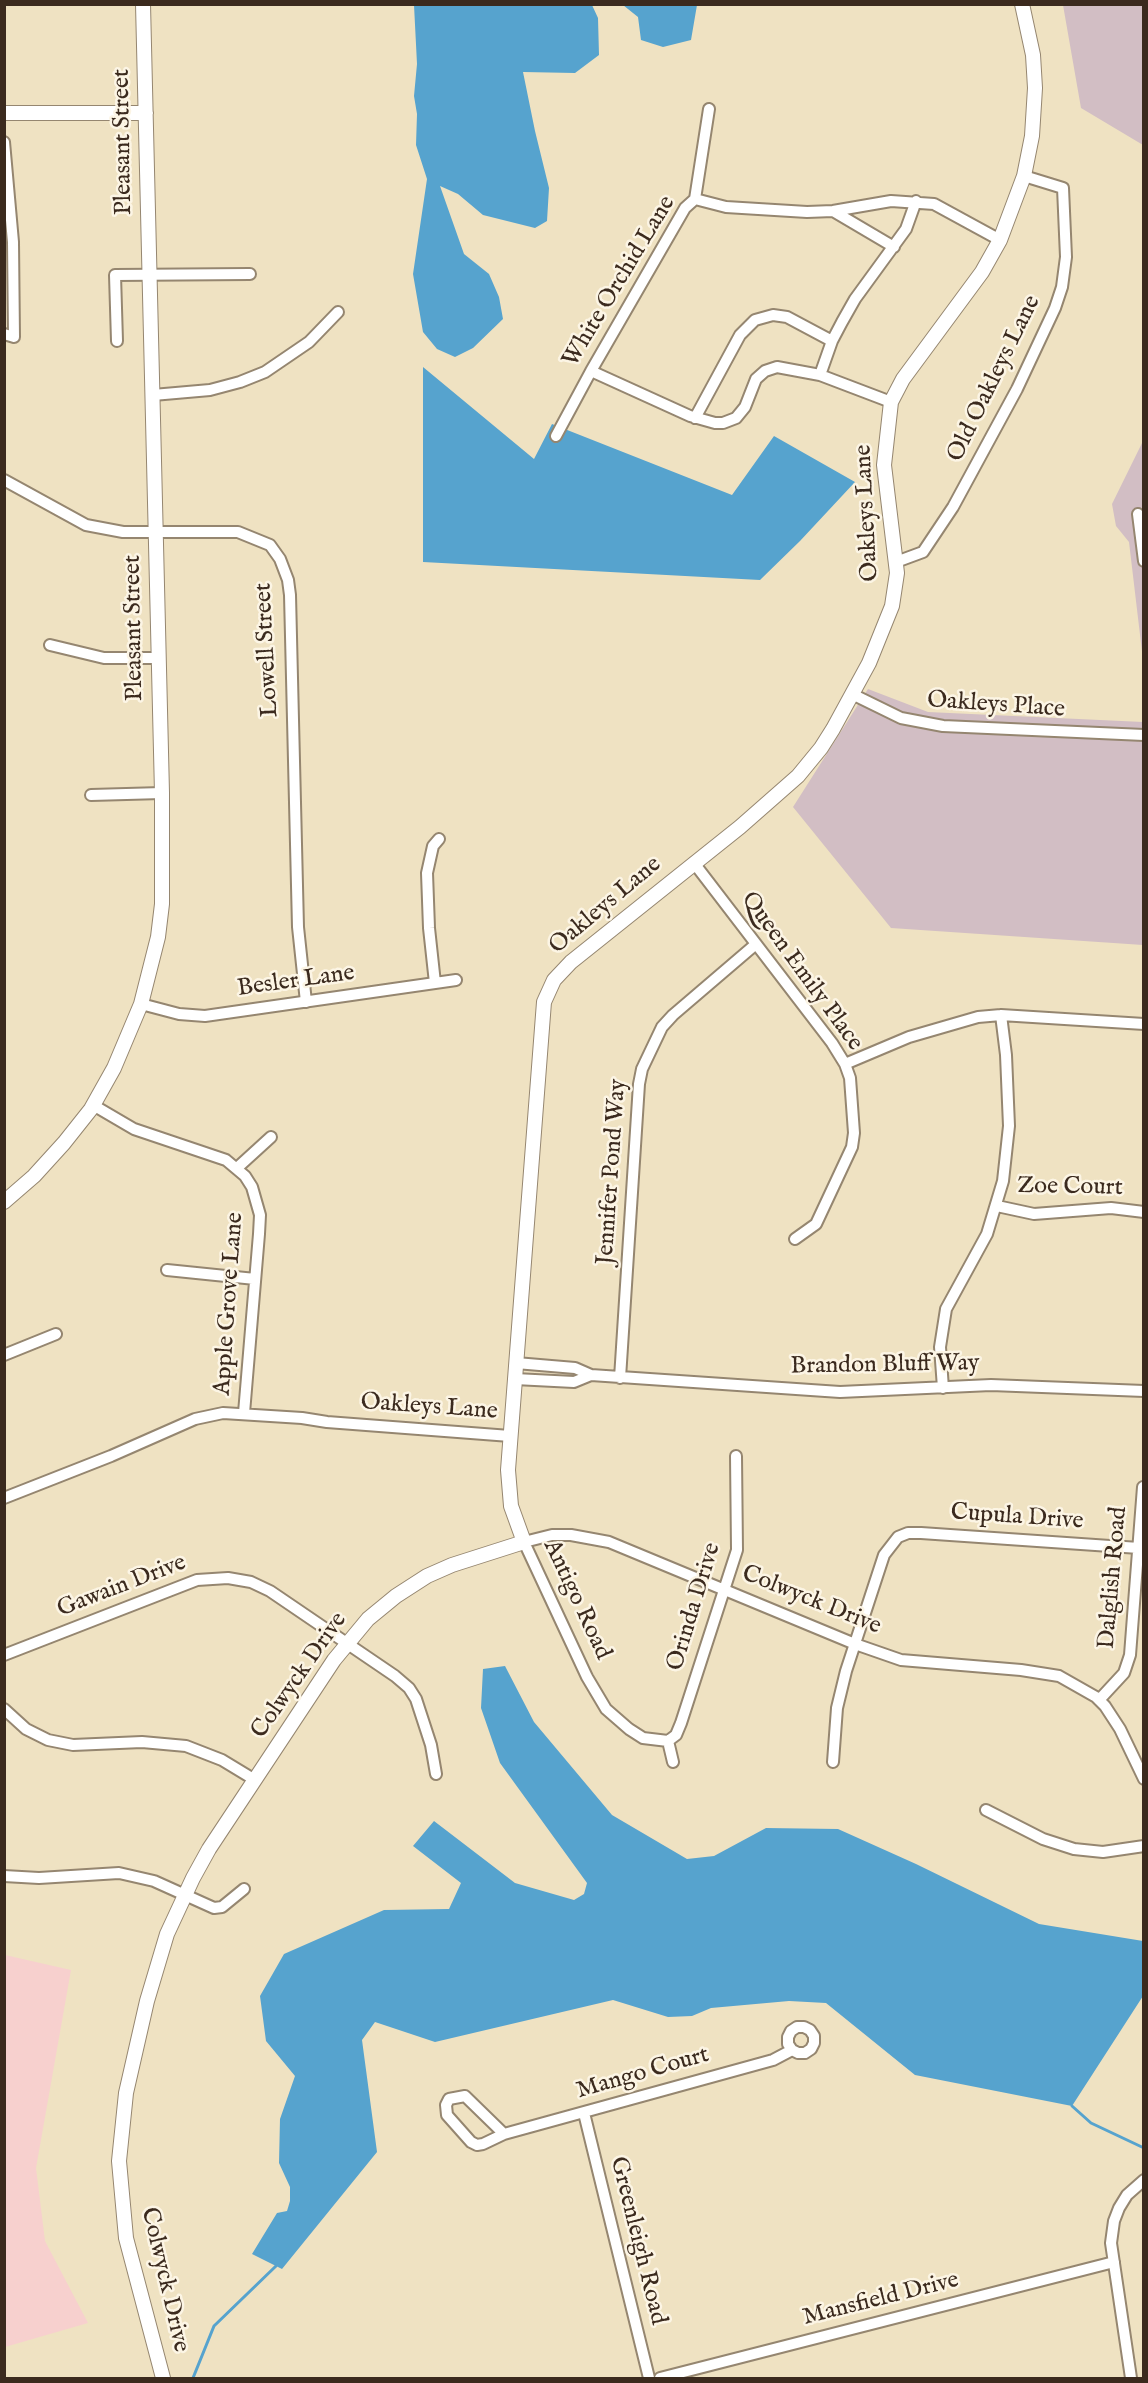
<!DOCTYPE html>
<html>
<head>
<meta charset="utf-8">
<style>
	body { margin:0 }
	#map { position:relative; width:1148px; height:2383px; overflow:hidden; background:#efe2c2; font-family:"IM FELL English",serif }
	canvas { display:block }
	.frame { position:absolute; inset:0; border:6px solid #3b2a1e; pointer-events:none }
</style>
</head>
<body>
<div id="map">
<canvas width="1148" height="2383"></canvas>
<div class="frame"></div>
</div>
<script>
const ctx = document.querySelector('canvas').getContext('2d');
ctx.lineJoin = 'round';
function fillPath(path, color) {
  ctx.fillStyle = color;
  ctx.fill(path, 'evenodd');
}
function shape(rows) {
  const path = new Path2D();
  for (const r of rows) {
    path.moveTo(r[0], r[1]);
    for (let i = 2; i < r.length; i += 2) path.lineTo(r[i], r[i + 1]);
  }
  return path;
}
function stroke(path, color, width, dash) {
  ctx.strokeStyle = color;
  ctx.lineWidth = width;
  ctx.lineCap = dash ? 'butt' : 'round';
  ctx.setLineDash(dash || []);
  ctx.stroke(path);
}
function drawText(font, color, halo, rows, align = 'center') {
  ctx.font = font + ' "IM FELL English",serif';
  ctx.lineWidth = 5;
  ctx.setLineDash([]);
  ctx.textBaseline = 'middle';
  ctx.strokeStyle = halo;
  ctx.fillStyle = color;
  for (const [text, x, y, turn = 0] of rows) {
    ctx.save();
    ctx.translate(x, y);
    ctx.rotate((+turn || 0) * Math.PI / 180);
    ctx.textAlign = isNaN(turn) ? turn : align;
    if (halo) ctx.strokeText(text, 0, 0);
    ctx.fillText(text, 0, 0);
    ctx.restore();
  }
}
fillPath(shape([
	[5,1955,71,1970,36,2168,45,2241,88,2323,5,2347]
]), '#f7d0ce');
fillPath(shape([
	[1063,5,1143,5,1143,145,1081,108],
	[1143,441,1143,660,1129,542,1116,526,1112,504],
	[868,689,928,712,1143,722,1143,945,891,928,793,807]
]), '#d2bec4');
fillPath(shape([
	[414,5,592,5,598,18,599,55,575,73,523,72,535,131,549,188,547,221,535,228,483,215,458,194,440,186,464,254,489,274,499,297,503,319,473,348,455,357,437,349,423,332,413,274,427,179,416,145,417,114,414,96,417,64],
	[623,5,697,5,691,40,663,47,641,40,638,17],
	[423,367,534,459,552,424,732,495,774,436,855,482,800,541,760,580,423,562],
	[505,1666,534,1722,612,1815,687,1859,714,1856,766,1828,838,1829,916,1864,1039,1924,1143,1941,1143,1996,1072,2106,915,2075,826,2003,789,2001,711,2008,692,2016,668,2017,613,2000,435,2042,375,2022,362,2040,377,2152,282,2269,252,2254,277,2213,287,2211,290,2201,290,2187,279,2163,280,2119,295,2076,266,2041,260,1996,284,1954,384,1910,449,1909,461,1883,413,1846,434,1821,515,1883,574,1900,584,1894,587,1883,500,1763,481,1708,483,1669]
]), '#56a3ce');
stroke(shape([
	[1072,2106,1091,2123,1144,2148],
	[193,2378,214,2326,276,2266]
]), '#56a3ce', 3);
const minor = shape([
	[4,142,13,242,14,337,4,334],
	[695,199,726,207,807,212,833,211,891,201,934,204,1000,240],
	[833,211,894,247],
	[117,341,115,275,250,274],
	[591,371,690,416,715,423,723,423,736,418,745,407,756,379,765,371,777,367,820,375,891,402],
	[820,375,832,341,842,322,855,299,906,229,916,201],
	[153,395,210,390,240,382,265,372,309,342,338,312],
	[695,418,740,335,755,320,773,315,787,317,832,341],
	[556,436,591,371,685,208,695,199,709,109],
	[4,480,86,525,123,532,238,532,270,545,280,559,288,580,290,595,298,927,306,1002],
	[1138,514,1144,561],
	[896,562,923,552,953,507,1017,389,1055,308,1062,287,1066,257,1063,188,1024,176],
	[50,645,104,658,159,658],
	[852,694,901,718,943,726,1144,735],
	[91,795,162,793],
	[694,863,832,1043,845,1064,850,1078,854,1133,852,1147,816,1224,795,1239],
	[435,983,429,928,427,873,433,846,439,839],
	[141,1004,179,1014,205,1016,456,980],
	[845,1064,909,1037,978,1017,1001,1015,1144,1024],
	[93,1105,134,1129,226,1160,245,1176,252,1187,260,1215,259,1234,244,1413],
	[237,1168,271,1137],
	[997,1206,1034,1214,1111,1208,1144,1212],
	[167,1270,255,1279],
	[4,1355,56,1334],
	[591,1375,840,1392,991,1385,1144,1391],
	[620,1378,639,1084,642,1069,662,1027,673,1015,756,944],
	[515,1379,574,1382,591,1375,575,1368,516,1363],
	[943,1388,940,1347,946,1309,987,1234,1003,1181,1009,1126,1006,1055,1001,1015],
	[4,1498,111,1456,195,1419,223,1413,302,1418,327,1422,510,1436],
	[4,1655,197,1580,228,1578,251,1582,270,1591,395,1676,409,1688,416,1699,431,1745,436,1774],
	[1099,1700,1124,1673,1130,1655,1143,1487],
	[4,1709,26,1729,48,1740,73,1745,142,1742,186,1746,222,1760,255,1780],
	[668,1741,643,1738,629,1729,606,1709,587,1677,524,1542,552,1535,571,1535,609,1542,855,1644,901,1660,1021,1670,1059,1676,1096,1697,1105,1706,1120,1729,1144,1779],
	[673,1762,668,1741,676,1735,681,1723,737,1550,736,1456],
	[833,1762,837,1708,846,1671,884,1555,898,1537,908,1533,921,1533,1139,1548],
	[986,1810,1043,1839,1074,1849,1103,1852,1144,1846],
	[4,1876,39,1878,119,1873,154,1881,214,1908,222,1907,244,1889],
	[584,2113,649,2378],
	[504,2134,483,2144,477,2145,471,2142,447,2115,446,2105,449,2099,465,2096,504,2134,773,2060,792,2050,798,2053,805,2053,811,2049,814,2043,814,2036,810,2030,804,2027,797,2027,791,2031,788,2037,788,2044,792,2050],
	[660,2378,1114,2262],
	[1131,2378,1111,2243,1114,2221,1119,2208,1127,2195,1144,2180]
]);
const tertiary = shape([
	[4,113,146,113],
	[4,1202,34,1176,64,1143,91,1109,114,1068,141,1004,158,937,162,904,162,793,143,4],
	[163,2378,126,2238,119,2161,126,2093,147,2001,167,1934,193,1878,209,1849,334,1660,368,1619,396,1596,427,1576,452,1565,524,1542,511,1506,508,1470,544,1002,554,980,571,962,740,827,798,776,821,748,833,729,869,663,892,606,897,573,884,465,891,402,903,379,982,272,1000,240,1024,176,1032,136,1035,88,1033,55,1022,4]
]);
stroke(minor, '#958670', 14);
stroke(tertiary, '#958670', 16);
stroke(minor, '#fff', 10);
stroke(tertiary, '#fff', 14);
drawText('24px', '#3b2a1e', '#fcf5e5', [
	["Pleasant Street",124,142,-91],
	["White Orchid Lane",620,282,-59],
	["Old Oakleys Lane",995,379,-64],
	["Oakleys Lane",868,513,-93],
	["Pleasant Street",135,628,-91],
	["Lowell Street",268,650,-93],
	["Oakleys Place",996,706,4],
	["Oakleys Lane",606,906,-40],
	["Queen Emily Place",801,972,54],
	["Besler Lane",296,982,-8],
	["Jennifer Pond Way",613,1172,-86],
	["Zoe Court",1070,1188,1],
	["Apple Grove Lane",230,1304,-86],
	["Brandon Bluff Way",885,1366,-1],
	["Oakleys Lane",429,1408,4],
	["Cupula Drive",1017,1518,4],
	["Dalglish Road",1114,1578,-85],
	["Gawain Drive",122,1587,-21],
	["Antigo Road",576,1600,65],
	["Colwyck Drive",811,1601,22],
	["Orinda Drive",695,1607,-73],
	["Colwyck Drive",300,1676,-55],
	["Mango Court",643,2074,-16],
	["Greenleigh Road",637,2241,76],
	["Colwyck Drive",164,2280,77],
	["Mansfield Drive",881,2300,-14]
]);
</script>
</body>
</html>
